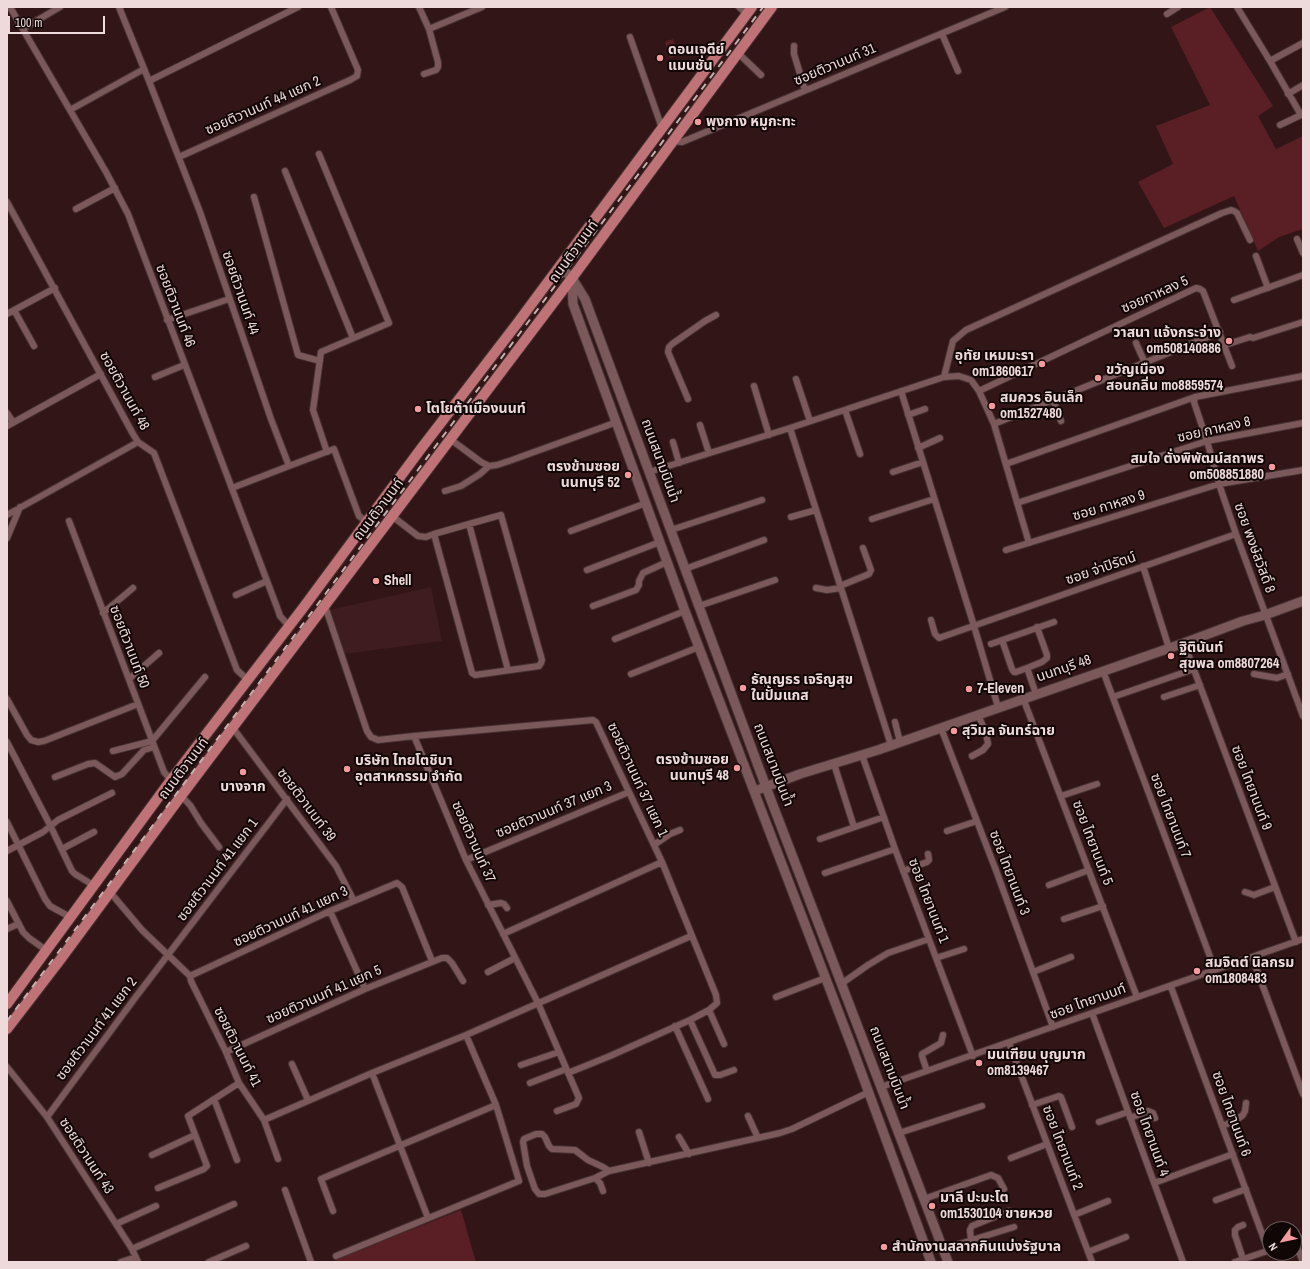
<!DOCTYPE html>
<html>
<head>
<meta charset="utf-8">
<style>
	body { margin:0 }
	#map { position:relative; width:1310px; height:1269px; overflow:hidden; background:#321617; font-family:"Archivo Narrow",sans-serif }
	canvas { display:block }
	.frame { position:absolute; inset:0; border:8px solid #eedada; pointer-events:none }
	.north { position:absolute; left:1262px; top:1221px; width:40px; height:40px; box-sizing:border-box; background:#110606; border:1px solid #695b5b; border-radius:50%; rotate:237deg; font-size:11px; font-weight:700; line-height:16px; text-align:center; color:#eedada }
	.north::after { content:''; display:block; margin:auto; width:14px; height:18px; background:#f59b9d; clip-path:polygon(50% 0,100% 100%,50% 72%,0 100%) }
	.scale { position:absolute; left:8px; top:16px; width:97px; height:18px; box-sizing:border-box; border:2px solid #eedada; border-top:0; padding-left:5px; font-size:12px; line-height:14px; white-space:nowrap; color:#eedada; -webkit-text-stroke:3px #110606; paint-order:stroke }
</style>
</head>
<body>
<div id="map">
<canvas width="1310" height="1269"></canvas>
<div class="frame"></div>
<div class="north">N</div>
<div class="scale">100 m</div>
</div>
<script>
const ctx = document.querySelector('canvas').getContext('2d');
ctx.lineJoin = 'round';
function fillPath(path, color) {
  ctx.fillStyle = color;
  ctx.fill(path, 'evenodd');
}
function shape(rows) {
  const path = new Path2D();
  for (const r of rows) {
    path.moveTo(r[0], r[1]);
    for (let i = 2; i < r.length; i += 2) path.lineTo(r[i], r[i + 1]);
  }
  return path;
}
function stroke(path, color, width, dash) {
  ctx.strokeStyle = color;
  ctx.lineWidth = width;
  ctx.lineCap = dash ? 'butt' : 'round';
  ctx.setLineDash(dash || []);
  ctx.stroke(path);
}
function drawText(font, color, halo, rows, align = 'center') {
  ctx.font = font + ' "Archivo Narrow","Noto Sans Thai",sans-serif';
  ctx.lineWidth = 4;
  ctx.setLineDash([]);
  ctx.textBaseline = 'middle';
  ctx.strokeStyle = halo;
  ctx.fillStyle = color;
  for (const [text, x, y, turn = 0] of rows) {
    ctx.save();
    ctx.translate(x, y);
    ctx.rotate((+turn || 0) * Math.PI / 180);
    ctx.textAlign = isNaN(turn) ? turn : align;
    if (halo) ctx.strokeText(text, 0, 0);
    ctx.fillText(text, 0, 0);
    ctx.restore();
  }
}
fillPath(shape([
	[431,587,442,641,344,654,330,610]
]), '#3f1c1f');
fillPath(shape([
	[1210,7,1273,106,1258,116,1276,149,1303,136,1303,229,1279,237,1258,251,1234,196,1164,228,1138,182,1173,164,1156,126,1210,105,1171,27],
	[673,39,678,55,670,58,665,42],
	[461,1210,476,1262,336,1262,335,1260]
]), '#591f24');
const street = shape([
	[10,7,106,172,128,214,278,610,280,616,289,626],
	[119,7,149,81,200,212,271,419,289,466,334,449,359,516,367,522],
	[419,7,429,29,438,62,438,67,436,70,424,74],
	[739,7,747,14],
	[1237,7,1270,61,1301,115],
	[1167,14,1178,7],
	[24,28,60,7],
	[429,29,482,7],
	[942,34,958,71],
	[630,37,662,128],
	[794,46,794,54,805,90],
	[738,53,761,75],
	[1270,61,1303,43],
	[149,81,298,7],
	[1288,94,1303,85],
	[70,110,144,69],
	[1280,125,1301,115],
	[673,141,682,142,1005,7],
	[319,154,389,323,321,352,313,410,327,452],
	[179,157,350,80,357,76,358,70,331,7],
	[285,171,353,338],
	[254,197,298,355,320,361],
	[7,202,133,434,138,442,154,453,237,670,248,680],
	[76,209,115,188],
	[1297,239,1303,253],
	[1256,256,1268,288],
	[1234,300,1303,275],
	[14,310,34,346],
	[7,314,55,288],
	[167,320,229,299],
	[1136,343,1145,363],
	[1225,345,1250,337,1253,338,1303,322],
	[155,377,184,365],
	[944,377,953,341,966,330,1222,213,1231,210,1234,211,1237,213,1250,240],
	[796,379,810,421],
	[754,386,769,435],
	[901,391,974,626,998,707],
	[979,391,1196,288,1200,289,1203,291,1232,366],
	[1195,397,1194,402,1207,441,1219,484,1236,534,1303,716],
	[688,399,668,352,669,347,672,344,705,321,716,315],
	[1053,400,1061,421],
	[845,410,860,454],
	[7,413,13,422],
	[908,415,925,409],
	[994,424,1220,332],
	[700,425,709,453],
	[7,426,101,374],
	[790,428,891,745],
	[450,439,481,462,489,466],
	[673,442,679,463],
	[918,448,940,438],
	[1006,464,1195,397,1303,376],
	[489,466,497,465,512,460,617,422],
	[649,472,790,428,944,377,959,376,971,380,979,391,994,424,1029,543],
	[893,472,923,462],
	[232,488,289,466],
	[445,491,461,486,480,474,489,466],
	[1017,503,1207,441,1303,423],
	[7,515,138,442],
	[392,516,418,536,426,537,434,534,469,524,501,515,542,660,541,663,539,666,475,675,472,673,434,534],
	[791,517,816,510],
	[872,519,934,499],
	[69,521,164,772,171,780],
	[469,524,508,670],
	[671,530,762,500],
	[571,531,646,503],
	[7,538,20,507],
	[1006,550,1219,484,1303,470],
	[1143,566,1169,648],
	[685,569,764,540],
	[587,570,660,542],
	[840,586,869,574,871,570,863,548],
	[816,588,827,590,841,588],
	[236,595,267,581],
	[325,606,367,731,371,737,378,740,414,736,466,860,538,1003,579,1098,576,1104,557,1111],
	[593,606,636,590,639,585,639,581,643,573,667,562],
	[699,606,775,580],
	[103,613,133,588],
	[931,620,935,634,939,638,1236,534],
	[615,639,685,611],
	[1002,640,1012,669,1014,672,1016,672,1027,668,1036,694],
	[1184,643,1296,942],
	[991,644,1054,622],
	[1027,668,1042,662,1047,658,1047,655,1037,627],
	[1103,671,1215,970],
	[631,674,699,647],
	[1254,674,1277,678,1288,674],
	[129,679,159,653],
	[1113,697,1194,669],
	[1164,697,1200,685],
	[1023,698,1137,997],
	[7,699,27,735,31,740,38,742,44,741,138,704],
	[895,722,900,742],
	[233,728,336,866,354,901],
	[941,728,997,873,1053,1027],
	[414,736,593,720,596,722,662,862,716,995,717,1003,709,1010,690,1020,610,1056,568,1073],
	[7,742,50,825,72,871,75,874,93,885],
	[113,751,152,741,205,677],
	[862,755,895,849,973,1056],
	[972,756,983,750,988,744,986,733,978,715],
	[834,764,854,827],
	[55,777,88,764,95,763,115,777,122,774,144,750,154,747],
	[181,796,190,805,201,823,219,847],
	[1061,796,1097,784],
	[7,822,45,899,50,906,70,917],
	[947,831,977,821],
	[820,839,884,817],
	[654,845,670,834,680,830],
	[62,849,94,832],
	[7,851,43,832,58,820,112,793],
	[466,860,629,792],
	[903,871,927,862,929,860,928,854],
	[825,873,895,849],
	[1049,885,1089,870],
	[110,892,142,930,190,976,191,981,226,1052,239,1083,264,1120,278,1159],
	[1245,892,1254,895,1275,887],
	[7,901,23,932,29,938,46,950],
	[488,905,501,903,504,904,507,908],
	[330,911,365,989],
	[1064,919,1103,906],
	[7,929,18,924],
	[503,934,662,862],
	[1252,957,1303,1094],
	[936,958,964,949],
	[488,972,515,958],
	[1033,972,1071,957],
	[190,976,330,911,397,883,402,887,432,961],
	[841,984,868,965,888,953,929,939],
	[1171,987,1268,1250],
	[776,997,825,978],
	[709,1010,724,1044],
	[1092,1013,1183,1262],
	[690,1020,715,1075,720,1075,734,1070],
	[675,1026,708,1099],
	[1009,1043,1092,1262],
	[226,1052,365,989,442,958,447,958,452,963,463,981],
	[292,1064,308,1100],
	[521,1065,559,1052],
	[7,1067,47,1117,132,1249,138,1262],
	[927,1071,922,1056,922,1054,941,1043,943,1035],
	[372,1073,428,1218],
	[530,1083,566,1069],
	[881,1087,1303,939],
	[214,1099,237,1160],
	[1032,1105,1059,1096,1061,1097,1072,1127],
	[748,1116,758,1138],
	[47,1117,135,998,287,799],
	[1130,1118,1148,1111,1153,1113,1155,1118],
	[264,1120,372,1073,466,1035,691,936],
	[1099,1122,1128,1112],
	[1222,1126,1235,1121,1243,1115,1245,1111,1246,1103],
	[639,1132,649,1163],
	[899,1133,982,1106],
	[679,1137,689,1154],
	[152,1155,195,1135],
	[1011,1158,1047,1144],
	[595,1178,609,1171,780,1133,792,1129,869,1092],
	[1154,1183,1233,1154],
	[158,1188,204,1169,207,1166,188,1116,239,1083],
	[285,1190,311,1262],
	[603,1191,600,1183,595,1178,545,1194,539,1194,535,1189,527,1166,523,1142,524,1139,536,1134,542,1134,545,1137,549,1146,552,1149,575,1150,588,1160,603,1167,609,1171],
	[924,1199,991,1175,998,1178,1004,1189],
	[1216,1200,1246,1189],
	[333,1211,321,1179,496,1105],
	[1074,1215,1108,1201],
	[116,1224,156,1206],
	[1243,1225,1238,1227,1235,1230,1235,1235,1243,1259],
	[971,1240,970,1230,972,1226,1009,1211],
	[1294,1241,1303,1238],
	[1295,1241,1303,1262],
	[132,1249,234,1204],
	[943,1249,1014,1227],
	[1088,1252,1126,1237],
	[336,1256,519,1181,496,1105,466,1035],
	[121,1262,136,1257],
	[209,1262,246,1246],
	[1235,1262,1270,1250]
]);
const secondary = shape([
	[560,267,572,278,585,299,766,787,948,1262],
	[572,280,573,304,685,611,852,1047,931,1262],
	[760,789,800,774,878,750,1184,643,1243,621,1265,615,1303,601]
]);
const primary = shape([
	[7,1004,171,780,303,608,420,450,516,325,752,7],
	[7,1029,60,960,181,796,572,278,772,7]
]);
stroke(street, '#473233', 8);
stroke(secondary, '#473233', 11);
stroke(primary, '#473233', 12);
stroke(street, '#7b595a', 6);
stroke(secondary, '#7b595a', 9);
stroke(primary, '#bf7376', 10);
stroke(shape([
	[7,1021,763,7]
]), '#c5afaf', 2, [7, 7]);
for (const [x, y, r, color] of [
	[660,58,4,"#f59b9d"],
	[698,122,4,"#f59b9d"],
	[1229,341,4,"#f59b9d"],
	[1042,364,4,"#f59b9d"],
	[1098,378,4,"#f59b9d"],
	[992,406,4,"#f59b9d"],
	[418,409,4,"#f59b9d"],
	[1272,467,4,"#f59b9d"],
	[628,475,4,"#f59b9d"],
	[376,581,4,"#f59b9d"],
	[1171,656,4,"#f59b9d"],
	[743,688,4,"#f59b9d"],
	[969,689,4,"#f59b9d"],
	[954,731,4,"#f59b9d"],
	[737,768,4,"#f59b9d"],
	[347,769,4,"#f59b9d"],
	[243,772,4,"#f59b9d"],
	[1197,971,4,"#f59b9d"],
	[979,1063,4,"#f59b9d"],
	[932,1206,4,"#f59b9d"],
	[884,1247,4,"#f59b9d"]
]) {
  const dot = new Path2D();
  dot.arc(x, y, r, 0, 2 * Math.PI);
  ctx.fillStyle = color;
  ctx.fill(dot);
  stroke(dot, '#110606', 1.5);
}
drawText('bold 14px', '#eedada', '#110606', [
	["ดอนเจดีย์",668,50],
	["แมนชั่น",668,66],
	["พุงกาง หมูกะทะ",706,122],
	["วาสนา แจ้งกระจ่าง",1221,333,"right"],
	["om508140886",1221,349,"right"],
	["อุทัย เหมมะรา",1034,356,"right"],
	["om1860617",1034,372,"right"],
	["ขวัญเมือง",1106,370],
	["สอนกลิ่น mo8859574",1106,386],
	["สมควร อินเล็ก",1000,398],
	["om1527480",1000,414],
	["โตโยต้าเมืองนนท์",426,409],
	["สมใจ ตั่งพิพัฒน์สถาพร",1264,459,"right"],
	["om508851880",1264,475,"right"],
	["ตรงข้ามซอย",620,467,"right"],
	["นนทบุรี 52",620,483,"right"],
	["Shell",384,581],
	["ฐิตินันท์",1179,648],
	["สุขพล om8807264",1179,664],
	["ธัญญธร เจริญสุข",751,680],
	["ในปั้มแกส",751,696],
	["7-Eleven",977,689],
	["สุวิมล จันทร์ฉาย",962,731],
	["ตรงข้ามซอย",729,760,"right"],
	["นนทบุรี 48",729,776,"right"],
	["บริษัท ไทยโตชิบา",355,761],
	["อุตสาหกรรม จำกัด",355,777],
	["บางจาก",243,787,"center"],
	["สมจิตต์ นิลกรม",1205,963],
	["om1808483",1205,979],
	["มนเฑียน บุญมาก",987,1055],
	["om8139467",987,1071],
	["มาลี ปะมะโต",940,1198],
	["om1530104 ขายหวย",940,1214],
	["สำนักงานสลากกินแบ่งรัฐบาล",892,1247]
], 'left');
drawText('14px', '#eedada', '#110606', [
	["ซอยติวานนท์ 31",835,65,-23],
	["ซอยติวานนท์ 44 แยก 2",263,106,-24],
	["ถนนติวานนท์",574,252,-54],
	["ซอยติวานนท์ 44",240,293,71],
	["ซอยกาหลง 5",1155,295,-24],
	["ซอยติวานนท์ 46",175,306,69],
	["ซอยติวานนท์ 48",124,391,61],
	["ซอย กาหลง 8",1214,430,-13],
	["ถนนสนามบินน้ำ",660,461,70],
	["ซอย กาหลง 9",1109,506,-17],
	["ถนนติวานนท์",379,510,-53],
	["ซอย พงษ์สวัสดิ์ 8",1254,548,70],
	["ซอย จ่าปิรัตน์",1101,569,-19],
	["ซอยติวานนท์ 50",129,647,69],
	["นนทบุรี 48",1064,669,-19],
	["ถนนสนามบินน้ำ",773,765,69],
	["ถนนติวานนท์",184,769,-53],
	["ซอยติวานนท์ 37 แยก 1",637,780,65],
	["ซอย ไทยานนท์ 9",1251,788,69],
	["ซอยติวานนท์ 39",306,805,53],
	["ซอยติวานนท์ 37 แยก 3",554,810,-23],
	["ซอย ไทยานนท์ 7",1170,816,69],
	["ซอยติวานนท์ 37",473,842,66],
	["ซอย ไทยานนท์ 5",1092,843,69],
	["ซอยติวานนท์ 41 แยก 1",218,870,-53],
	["ซอย ไทยานนท์ 3",1009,873,69],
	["ซอย ไทยานนท์ 1",928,901,69],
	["ซอยติวานนท์ 41 แยก 3",291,917,-25],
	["ซอยติวานนท์ 41 แยก 5",324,995,-24],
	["ซอย ไทยานนท์",1088,1002,-20],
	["ซอยติวานนท์ 41 แยก 2",97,1029,-53],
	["ซอยติวานนท์ 41",237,1047,63],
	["ถนนสนามบินน้ำ",889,1068,69],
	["ซอย ไทยานนท์ 6",1231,1114,70],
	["ซอย ไทยานนท์ 4",1149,1134,70],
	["ซอย ไทยานนท์ 2",1062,1148,69],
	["ซอยติวานนท์ 43",86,1156,57]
]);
</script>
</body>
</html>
